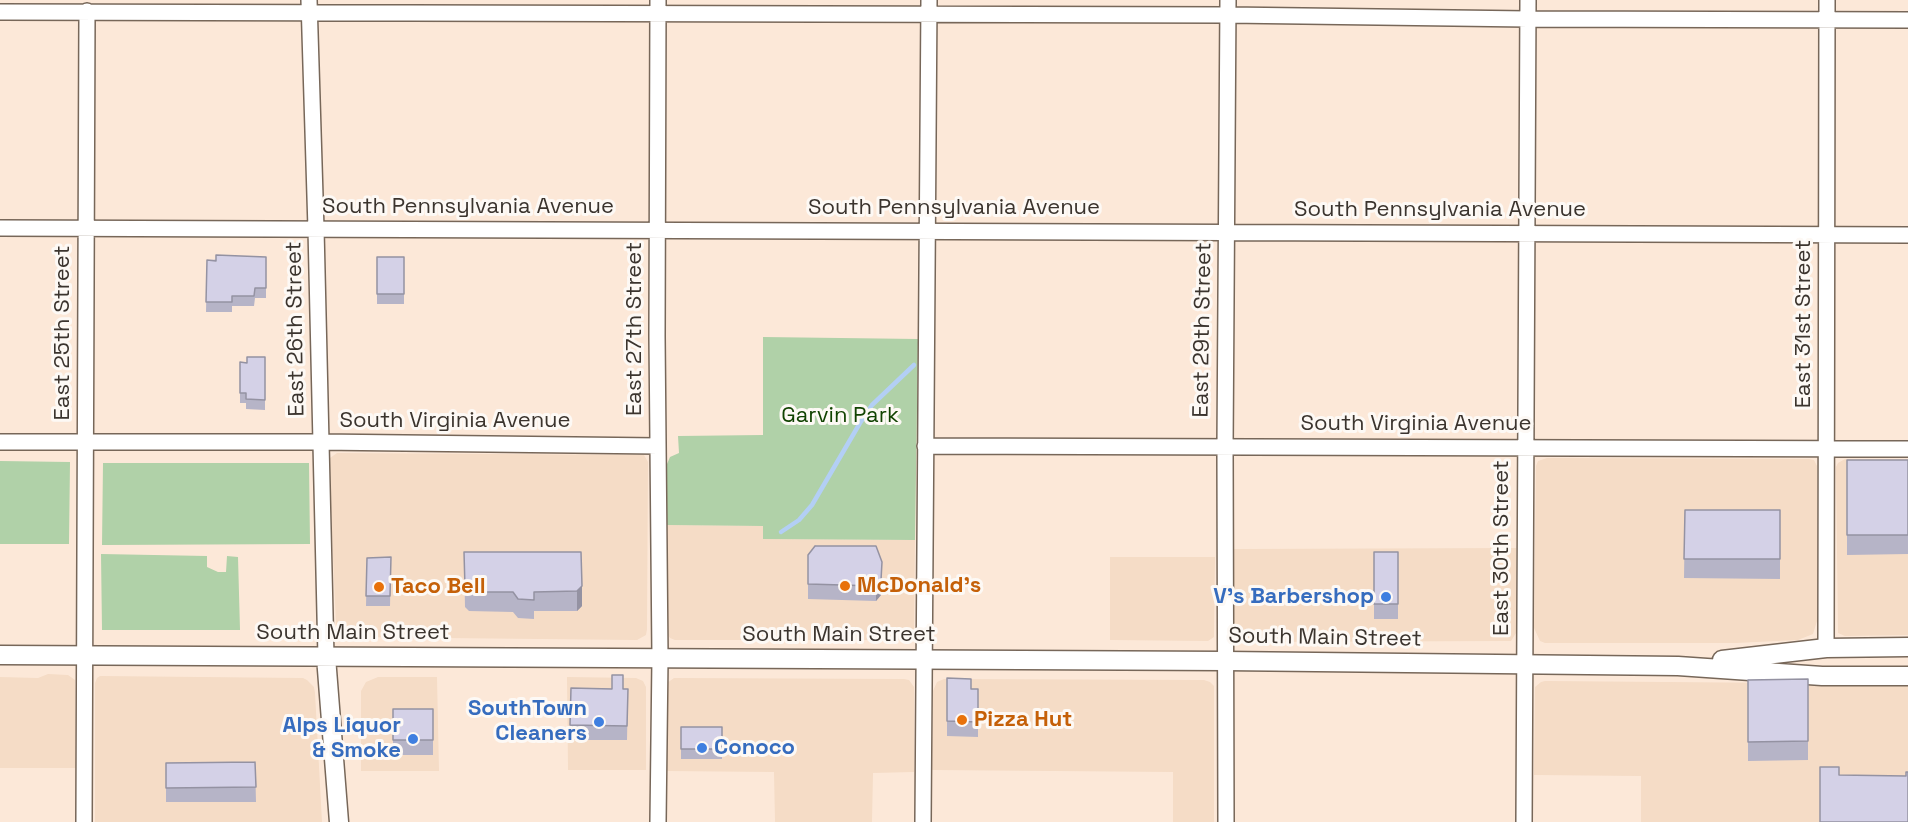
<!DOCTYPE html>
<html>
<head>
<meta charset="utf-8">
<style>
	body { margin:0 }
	canvas { display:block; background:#fce8d8 }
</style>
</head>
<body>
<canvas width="1908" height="822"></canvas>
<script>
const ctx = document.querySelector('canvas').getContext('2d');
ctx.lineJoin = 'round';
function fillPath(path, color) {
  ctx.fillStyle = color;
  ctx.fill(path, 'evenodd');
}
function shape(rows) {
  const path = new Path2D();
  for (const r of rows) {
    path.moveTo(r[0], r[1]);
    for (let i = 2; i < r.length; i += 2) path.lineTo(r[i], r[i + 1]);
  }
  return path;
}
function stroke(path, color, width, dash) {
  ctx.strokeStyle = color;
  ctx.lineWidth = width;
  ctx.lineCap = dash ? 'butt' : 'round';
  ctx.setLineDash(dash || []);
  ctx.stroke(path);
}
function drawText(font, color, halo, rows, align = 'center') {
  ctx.font = font + ' "Space Grotesk",sans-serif';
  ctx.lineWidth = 6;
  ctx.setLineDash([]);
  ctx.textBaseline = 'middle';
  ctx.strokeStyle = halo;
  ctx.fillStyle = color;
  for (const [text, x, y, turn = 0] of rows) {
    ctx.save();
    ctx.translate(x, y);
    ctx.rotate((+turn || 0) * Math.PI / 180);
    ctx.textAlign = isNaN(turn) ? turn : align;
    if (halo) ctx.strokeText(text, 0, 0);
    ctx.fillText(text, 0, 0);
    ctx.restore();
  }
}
fillPath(shape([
	[337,453,644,455,648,462,647,629,646,635,637,640,346,637,338,633,336,625,329,464,330,458],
	[1547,458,1809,459,1814,460,1817,466,1817,621,1813,634,1798,640,1736,643,1545,643,1540,641,1534,628,1536,466,1538,461],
	[1845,459,1908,459,1908,635,1845,636,1838,633,1836,467,1838,463],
	[667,525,763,526,764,539,915,540,914,631,913,636,903,640,675,640,670,638,665,630],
	[1516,548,1516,633,1511,641,1244,642,1239,640,1234,633,1234,549],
	[1110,557,1215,557,1214,637,1208,641,1110,640],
	[48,674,68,675,75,680,76,768,0,768,0,677,38,678],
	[100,676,303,678,307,680,314,687,315,693,322,822,95,822,95,683,97,678],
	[378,677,437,677,439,771,361,771,361,691,366,682],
	[567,677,636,678,643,681,646,687,646,770,568,770],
	[674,678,904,679,909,680,914,687,914,772,873,773,872,822,775,822,774,772,664,771,667,683],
	[944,679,1204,680,1210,682,1214,686,1214,822,1173,822,1173,772,932,770,933,691,937,682],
	[1545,681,1908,684,1908,822,1641,822,1641,776,1534,775,1535,687,1541,682]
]), '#f5dcc6');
fillPath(shape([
	[763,337,918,339,915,540,763,539,763,526,667,525,667,464,670,457,679,453,678,436,763,435],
	[0,461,70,462,69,544,0,544],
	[103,463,309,463,310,544,102,545],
	[101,554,207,556,207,567,218,572,226,572,227,556,238,557,240,630,102,630]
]), '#b0d1a8');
stroke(shape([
	[781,532,799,520,812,505,860,423,872,405,914,365]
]), '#b3cff5', 4.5);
const minor = shape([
	[309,0,316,229,326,657],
	[658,0,657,336,660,658,658,822],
	[0,12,1228,15,1528,19,1908,20],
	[0,228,1908,235],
	[0,442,320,442,658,446],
	[925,446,1908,449],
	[1826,648,1827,0],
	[84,822,87,11],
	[923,822,929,0],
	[1226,822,1225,447,1228,0],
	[1524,822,1528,0]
]);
const major = shape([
	[0,655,1225,661,1678,666,1822,676,1908,676],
	[326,657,339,822],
	[1722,660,1826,648,1908,647]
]);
stroke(minor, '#776759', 18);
stroke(major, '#776759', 21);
stroke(minor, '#fff', 15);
stroke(major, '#fff', 18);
fillPath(shape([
	[266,257,266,298,255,298,254,306,232,306,232,312,206,312,207,260],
	[377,257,404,257,404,304,377,304],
	[265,357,265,410,246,409,246,403,240,403,240,362,247,363],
	[1847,460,1908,460,1908,554,1847,555],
	[1685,510,1780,510,1780,579,1684,578],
	[876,546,881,595,876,601,808,599,808,555],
	[464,552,581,552,582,606,577,611,534,611,534,619,518,618,513,612,469,611,465,607],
	[1374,552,1398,552,1398,619,1374,619],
	[391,557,390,606,366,606,367,558],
	[947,678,971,689,978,689,978,737,947,736],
	[1808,679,1808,760,1748,761,1748,680],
	[571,688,628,689,627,740,570,740],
	[393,709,433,709,433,755,393,755],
	[681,727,722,727,722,759,681,759],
	[255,762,256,802,166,802,166,763]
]), '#b6b4c7');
fillPath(shape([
	[882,562,881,595,876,601,876,586],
	[582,586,582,606,577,611,577,591]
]), '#9492a2');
const building = shape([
	[216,255,266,257,266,288,255,288,254,296,232,296,232,302,206,302,207,260,216,261,216,255],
	[377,257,404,257,404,294,377,294,377,257],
	[247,357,265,357,265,400,246,399,246,393,240,393,240,362,247,363,247,357],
	[1847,460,1908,460,1908,535,1847,535,1847,460],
	[1685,510,1780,510,1780,559,1684,559,1685,510],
	[815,546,876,546,882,562,881,580,876,586,808,584,808,555,815,546],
	[464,552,581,552,582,586,577,591,534,592,534,600,518,599,513,592,469,592,465,588,464,552],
	[1374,552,1398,552,1398,604,1374,604,1374,552],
	[391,557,390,596,366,596,367,558,391,557],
	[612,675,623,675,623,689,628,689,627,726,570,725,571,688,612,689,612,675],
	[947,678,971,679,971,689,978,689,978,722,947,721,947,678],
	[1808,679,1808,741,1748,742,1748,680,1808,679],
	[393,709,433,709,433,740,393,740,393,709],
	[681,727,722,727,722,749,681,749,681,727],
	[255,762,256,787,166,788,166,763,255,762],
	[1820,767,1839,767,1839,775,1906,776,1906,772,1908,772,1908,822,1820,822,1820,767]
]);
fillPath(building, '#d4d1e7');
stroke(building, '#9492a2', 1.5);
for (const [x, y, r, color] of [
	[845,586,6,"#e8710a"],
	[379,587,6,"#e8710a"],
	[1386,597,6,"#3f7fe0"],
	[962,720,6,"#e8710a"],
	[599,722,6,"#3f7fe0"],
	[413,739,6,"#3f7fe0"],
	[702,748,6,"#3f7fe0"]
]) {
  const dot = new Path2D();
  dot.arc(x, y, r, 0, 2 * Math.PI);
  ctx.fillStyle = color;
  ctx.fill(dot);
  stroke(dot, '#fdf9f5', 2);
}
drawText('22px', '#3b342e', '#fdf9f5', [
	["South Pennsylvania Avenue",468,207],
	["South Pennsylvania Avenue",954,208],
	["South Pennsylvania Avenue",1440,210],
	["East 31st Street",1804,324,-90],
	["East 26th Street",296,329,-91],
	["East 27th Street",635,329,-90],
	["East 29th Street",1203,330,-89],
	["East 25th Street",63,333,-90],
	["South Virginia Avenue",455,421],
	["South Virginia Avenue",1416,424],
	["East 30th Street",1502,548,-90],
	["South Main Street",353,633],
	["South Main Street",839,635],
	["South Main Street",1325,638,1]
]);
drawText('22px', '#114301', '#fdf9f5', [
	["Garvin Park",840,416]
]);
drawText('bold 22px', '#c56008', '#fdf9f5', [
	["McDonald's",857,586],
	["Taco Bell",391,587],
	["Pizza Hut",974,720]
], 'left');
drawText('bold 22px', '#366cbe', '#fdf9f5', [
	["V's Barbershop",1374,597],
	["SouthTown",587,709],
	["Cleaners",587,734],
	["Alps Liquor",401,726],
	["& Smoke",401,751],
	["Conoco",714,748,"left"]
], 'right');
</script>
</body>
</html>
